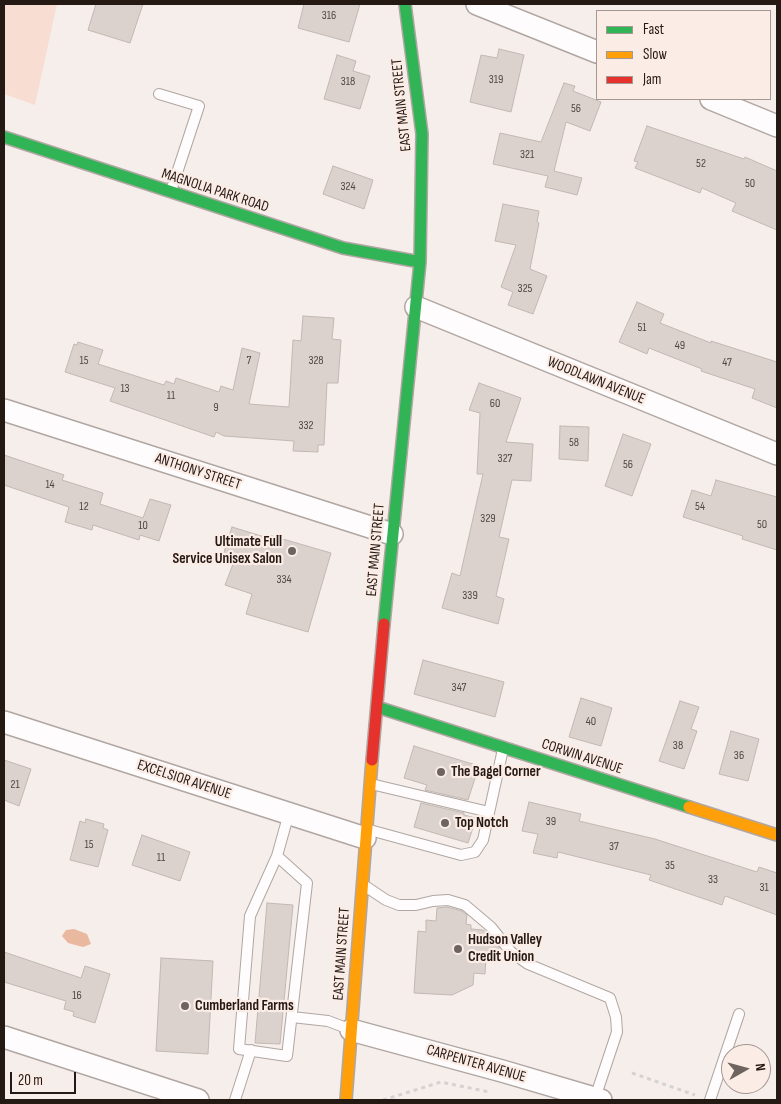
<!DOCTYPE html>
<html>
<head>
<meta charset="utf-8">
<style>
	body { margin:0 }
	#map { position:relative; width:781px; height:1104px; overflow:hidden; background:#f6eeeb; font-family:"Sofia Sans Condensed",sans-serif }
	canvas { display:block }
	.frame { position:absolute; inset:0; border:5px solid #251913; pointer-events:none }
	.legend { position:absolute; left:596px; top:10px; width:175px; height:90px; box-sizing:border-box; background:#fbece6; border:1px solid #a59892; margin:0; padding:6px 9px; list-style:none; font-size:15px; color:#251913 }
	.legend li { display:flex; align-items:center; gap:10px; height:25px }
	.legend b { width:25px; border:1px solid #a59892 }
	.north { position:absolute; left:721px; top:1044px; width:50px; height:50px; box-sizing:border-box; background:#fbece6; border:1px solid #a59892; border-radius:50%; rotate:83deg; font-size:14px; font-weight:700; line-height:20px; text-align:center; color:#251913 }
	.north::after { content:''; display:block; margin:auto; width:18px; height:22px; background:#6e645f; clip-path:polygon(50% 0,100% 100%,50% 72%,0 100%) }
	.scale { position:absolute; left:10px; top:1072px; width:66px; height:22px; box-sizing:border-box; border:2px solid #251913; border-top:0; padding-left:6px; font-size:15px; line-height:18px; white-space:nowrap; color:#251913; -webkit-text-stroke:4px #fbece6; paint-order:stroke }
</style>
</head>
<body>
<div id="map">
<canvas width="781" height="1104"></canvas>
<div class="frame"></div>
<ul class="legend">
<li><b style="height:6px;background:#30b455"></b>Fast</li>
<li><b style="height:6px;background:#ff9f0a"></b>Slow</li>
<li><b style="height:6px;background:#e5322d"></b>Jam</li>
</ul>
<div class="north">N</div>
<div class="scale">20 m</div>
</div>
<script>
const ctx = document.querySelector('canvas').getContext('2d');
ctx.lineJoin = 'round';
function fillPath(path, color) {
  ctx.fillStyle = color;
  ctx.fill(path, 'evenodd');
}
function shape(rows) {
  const path = new Path2D();
  for (const r of rows) {
    path.moveTo(r[0], r[1]);
    for (let i = 2; i < r.length; i += 2) path.lineTo(r[i], r[i + 1]);
  }
  return path;
}
function stroke(path, color, width, dash) {
  ctx.strokeStyle = color;
  ctx.lineWidth = width;
  ctx.lineCap = dash ? 'butt' : 'round';
  ctx.setLineDash(dash || []);
  ctx.stroke(path);
}
function drawText(font, color, halo, rows, align = 'center') {
  ctx.font = font + ' "Sofia Sans Condensed",sans-serif';
  ctx.lineWidth = 4.5;
  ctx.setLineDash([]);
  ctx.textBaseline = 'middle';
  ctx.strokeStyle = halo;
  ctx.fillStyle = color;
  for (const [text, x, y, turn = 0] of rows) {
    ctx.save();
    ctx.translate(x, y);
    ctx.rotate((+turn || 0) * Math.PI / 180);
    ctx.textAlign = isNaN(turn) ? turn : align;
    if (halo) ctx.strokeText(text, 0, 0);
    ctx.fillText(text, 0, 0);
    ctx.restore();
  }
}
fillPath(shape([
	[4,4,57,4,35,105,4,94]
]), '#f8ded2');
fillPath(shape([
	[74,929,87,934,91,944,83,947,68,943,62,936,66,930]
]), '#eab79f');
const building = shape([
	[96,4,143,4,130,43,88,30,96,4],
	[304,4,360,4,349,42,298,28,304,4],
	[499,49,524,55,511,112,470,102,481,55,497,58,499,49],
	[337,55,356,61,353,71,370,76,360,109,324,99,337,55],
	[564,83,575,86,573,91,601,102,590,131,566,122,554,171,582,178,577,195,545,187,548,176,493,164,500,133,541,142,564,83],
	[647,126,744,159,745,157,777,171,777,230,732,211,736,203,702,188,700,193,635,168,638,162,634,161,647,126],
	[333,166,373,180,364,209,323,194,333,166],
	[503,204,539,211,537,222,539,223,530,269,547,276,533,314,508,305,513,292,501,287,516,245,495,241,503,204],
	[637,302,664,314,660,323,711,343,711,341,777,362,777,408,752,398,755,389,701,371,702,369,649,348,647,354,619,342,637,302],
	[303,316,334,318,332,339,341,340,338,383,327,383,324,445,318,445,318,452,293,451,294,441,224,436,216,432,214,437,110,401,115,388,65,372,74,344,77,345,78,342,103,350,98,364,164,385,166,381,174,384,176,378,219,392,221,386,233,390,242,348,260,353,249,404,289,407,293,340,301,341,303,316],
	[479,383,521,398,506,442,533,444,531,481,512,480,499,537,509,539,496,596,504,599,498,624,442,608,452,573,460,576,483,474,477,474,480,413,469,410,479,383],
	[560,426,589,427,588,461,559,459,560,426],
	[623,434,651,444,632,496,605,486,623,434],
	[4,455,64,475,62,480,103,493,100,504,143,518,150,499,171,505,159,541,140,535,139,540,93,525,92,530,65,522,69,507,4,485,4,455],
	[716,480,777,497,777,550,742,539,743,536,683,517,692,490,711,496,716,480],
	[232,527,268,538,269,535,331,553,308,632,246,614,252,594,225,585,235,559,223,555,232,527],
	[423,660,504,682,495,717,414,694,423,660],
	[581,698,612,708,601,746,569,737,581,698],
	[680,701,699,707,691,729,697,731,684,769,659,761,680,701],
	[731,731,759,739,748,781,719,774,731,731],
	[414,746,479,766,468,800,425,790,427,785,404,778,414,746],
	[4,760,31,769,19,806,4,800,4,760],
	[529,802,581,814,579,821,655,839,757,872,759,867,777,873,777,915,725,896,722,905,649,880,651,875,558,852,557,858,533,853,538,834,522,831,529,802],
	[421,803,464,813,464,815,476,818,468,843,414,827,421,803],
	[86,819,104,824,103,828,108,830,98,867,70,860,80,821,85,823,86,819],
	[142,835,190,852,180,881,132,865,142,835],
	[267,903,293,905,280,1044,255,1043,267,903],
	[447,907,462,911,467,915,466,924,471,925,471,929,483,930,486,932,489,936,489,940,492,940,499,947,498,959,486,958,485,974,474,973,473,985,452,995,414,993,418,931,426,932,426,920,436,921,437,908,447,907],
	[4,952,81,978,85,966,110,974,95,1023,73,1016,74,1012,64,1009,66,1001,4,982,4,952],
	[161,958,213,961,208,1054,156,1051,161,958]
]);
fillPath(building, '#dbd1cd');
stroke(building, '#c1b8b3', 1);
const lane = shape([
	[159,94,199,106,171,191],
	[371,784,489,812],
	[366,829,461,855,475,852,483,840,503,749],
	[277,856,250,916,239,1049,287,1056,307,883,277,856,289,813],
	[365,886,386,900,399,905,416,905,433,901,448,900,465,905,491,927,511,952,528,964,610,998,616,1017,617,1032,595,1098],
	[292,1017,328,1021,349,1029],
	[235,1100,251,1050],
	[710,1100,739,1014]
]);
const street = shape([
	[477,4,597,52],
	[711,99,777,126],
	[416,307,777,454],
	[4,410,392,534],
	[4,722,365,838],
	[351,1030,502,1071,601,1100],
	[4,1037,198,1100]
]);
const fast = shape([
	[4,137,343,248,420,262],
	[384,624,420,262,422,134,405,4],
	[377,707,689,807]
]);
const slow = shape([
	[689,807,777,835],
	[346,1100,372,760]
]);
const jam = shape([
	[372,760,384,624]
]);
stroke(lane, '#b0a6a2', 12);
stroke(street, '#b0a6a2', 24);
stroke(fast, '#b0a6a2', 14);
stroke(slow, '#b0a6a2', 14);
stroke(jam, '#b0a6a2', 14);
stroke(shape([
	[632,1073,695,1095],
	[383,1100,441,1082,489,1092]
]), '#d5d2d2', 3, [4, 4]);
stroke(lane, '#fefcfc', 10);
stroke(street, '#fefcfc', 21);
stroke(fast, '#30b455', 11);
stroke(slow, '#ff9f0a', 11);
stroke(jam, '#e5322d', 11);
for (const [x, y, r, color] of [
	[292,551,5,"#6e645f"],
	[441,772,5,"#6e645f"],
	[445,823,5,"#6e645f"],
	[458,949,5,"#6e645f"],
	[185,1006,5,"#6e645f"]
]) {
  const dot = new Path2D();
  dot.arc(x, y, r, 0, 2 * Math.PI);
  ctx.fillStyle = color;
  ctx.fill(dot);
  stroke(dot, '#fbece6', 2);
}
drawText('12px', '#524742', null, [
	["316",329,16],
	["319",496,80],
	["318",348,82],
	["56",576,109],
	["321",527,155],
	["52",701,164],
	["50",750,184],
	["324",348,187],
	["325",525,289],
	["51",642,328],
	["49",680,346],
	["15",84,361],
	["7",249,361],
	["328",316,361],
	["47",727,363],
	["13",125,389],
	["11",171,396],
	["60",495,404],
	["9",216,408],
	["332",306,426],
	["58",574,443],
	["327",505,459],
	["56",628,465],
	["14",50,485],
	["12",84,507],
	["54",700,507],
	["329",488,519],
	["50",762,525],
	["10",143,526],
	["334",284,580],
	["339",470,596],
	["347",459,688],
	["40",591,722],
	["38",678,746],
	["36",739,756],
	["21",15,785],
	["39",551,822],
	["15",89,845],
	["37",614,847],
	["11",161,858],
	["35",670,866],
	["33",713,880],
	["31",764,888],
	["16",77,996]
]);
drawText('15px', '#251913', '#fbece6', [
	["EAST MAIN STREET",402,105,-96],
	["MAGNOLIA PARK ROAD",215,191,18],
	["WOODLAWN AVENUE",596,381,22],
	["ANTHONY STREET",198,472,18],
	["EAST MAIN STREET",376,550,-85],
	["CORWIN AVENUE",582,757,18],
	["EXCELSIOR AVENUE",184,780,18],
	["EAST MAIN STREET",342,954,-86],
	["CARPENTER AVENUE",476,1064,16]
]);
drawText('bold 15px', '#251913', '#fbece6', [
	["Ultimate Full",282,542,"right"],
	["Service Unisex Salon",282,559,"right"],
	["The Bagel Corner",451,772],
	["Top Notch",455,823],
	["Hudson Valley",468,940],
	["Credit Union",468,957],
	["Cumberland Farms",195,1006]
], 'left');
</script>
</body>
</html>
